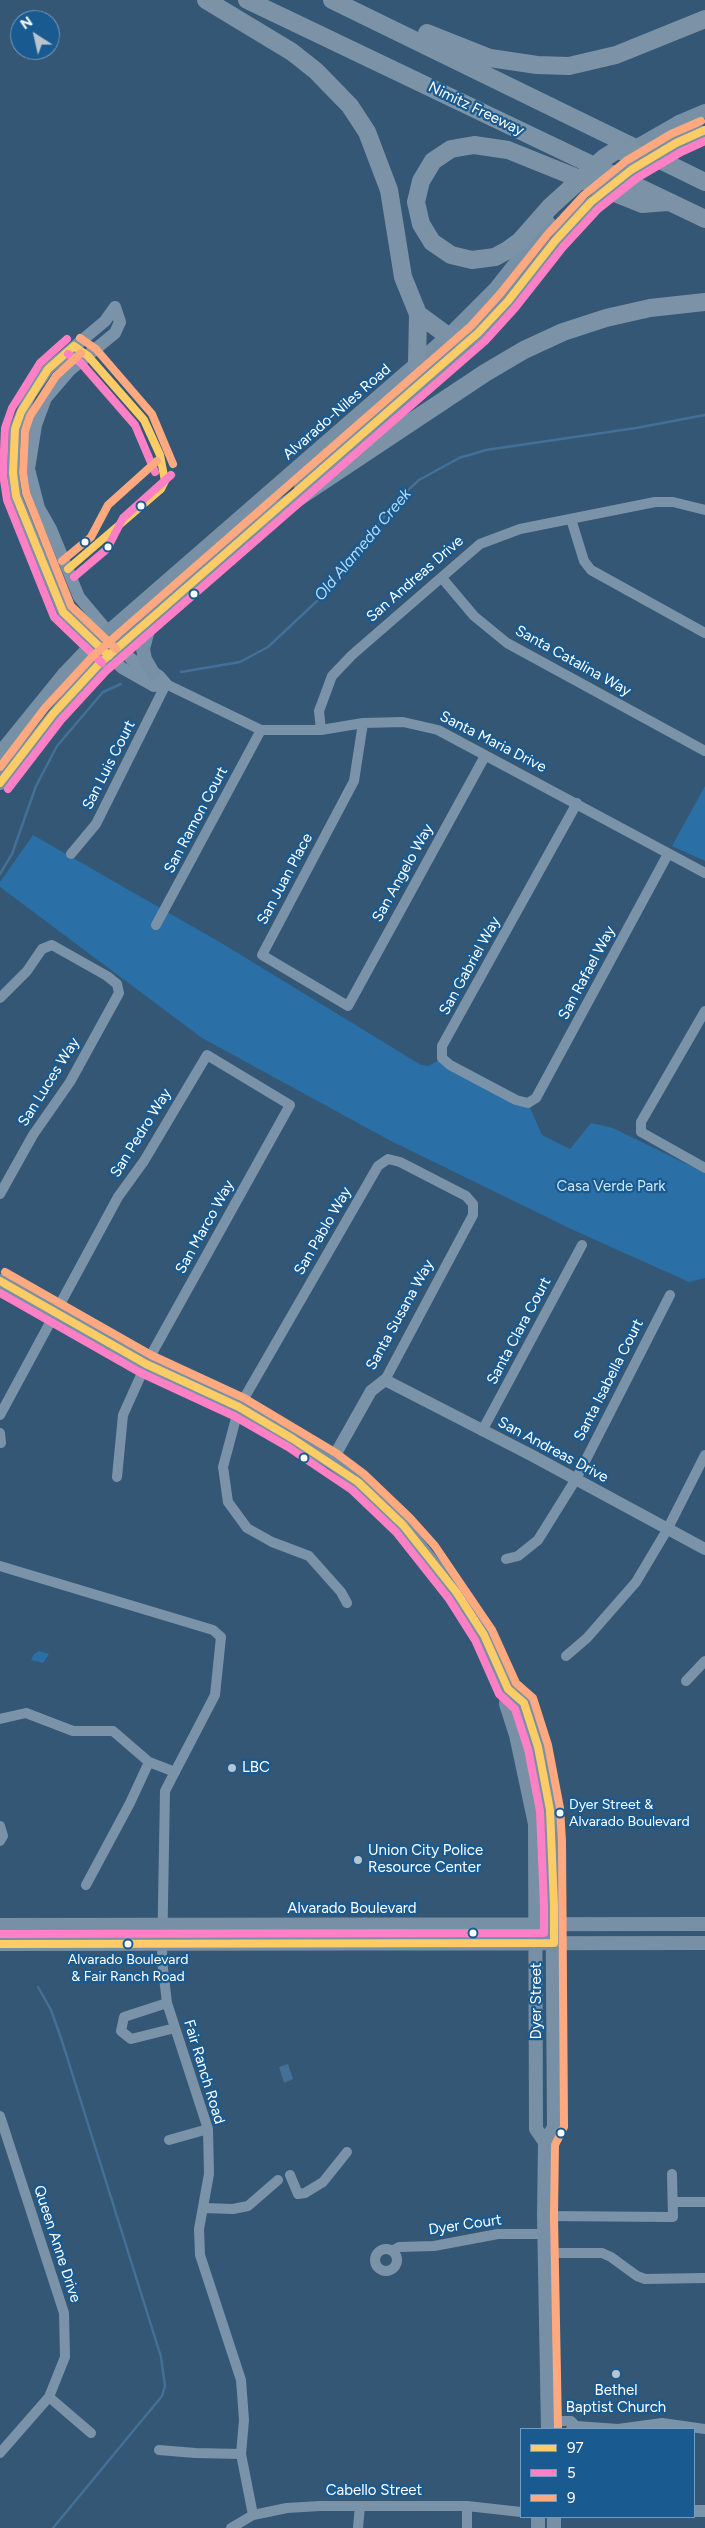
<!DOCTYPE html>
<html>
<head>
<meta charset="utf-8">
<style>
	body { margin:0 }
	#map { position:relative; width:705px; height:2528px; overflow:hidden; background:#345775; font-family:Figtree,sans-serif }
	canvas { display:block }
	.legend { position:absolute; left:520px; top:2428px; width:175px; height:90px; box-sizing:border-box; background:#195a90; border:1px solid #759cbc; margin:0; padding:6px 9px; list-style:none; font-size:15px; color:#fff }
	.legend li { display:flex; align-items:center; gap:10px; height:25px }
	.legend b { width:25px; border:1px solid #759cbc }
	.north { position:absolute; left:10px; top:10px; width:50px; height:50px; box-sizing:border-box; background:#195a90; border:1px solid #759cbc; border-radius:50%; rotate:325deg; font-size:14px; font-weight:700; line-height:20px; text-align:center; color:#fff }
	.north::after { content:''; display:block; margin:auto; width:18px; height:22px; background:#b8c4cf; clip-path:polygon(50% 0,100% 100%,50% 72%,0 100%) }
</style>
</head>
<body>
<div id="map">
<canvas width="705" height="2528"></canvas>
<ul class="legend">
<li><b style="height:6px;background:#fdcc66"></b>97</li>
<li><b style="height:6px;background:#ff80c5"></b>5</li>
<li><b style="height:6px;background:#ffa980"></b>9</li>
</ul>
<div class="north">N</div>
</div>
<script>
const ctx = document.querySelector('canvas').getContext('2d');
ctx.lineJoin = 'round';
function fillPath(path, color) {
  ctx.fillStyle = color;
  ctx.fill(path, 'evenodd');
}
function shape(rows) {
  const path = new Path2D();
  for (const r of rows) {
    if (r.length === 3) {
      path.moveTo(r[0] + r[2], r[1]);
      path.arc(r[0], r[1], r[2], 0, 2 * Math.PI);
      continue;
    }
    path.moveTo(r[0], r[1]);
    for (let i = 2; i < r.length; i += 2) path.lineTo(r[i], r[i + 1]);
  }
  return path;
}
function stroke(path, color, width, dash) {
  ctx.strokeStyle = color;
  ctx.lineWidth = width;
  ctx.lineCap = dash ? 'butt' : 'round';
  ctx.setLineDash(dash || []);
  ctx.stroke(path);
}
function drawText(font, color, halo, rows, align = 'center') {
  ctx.font = font + ' Figtree,sans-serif';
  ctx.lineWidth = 4.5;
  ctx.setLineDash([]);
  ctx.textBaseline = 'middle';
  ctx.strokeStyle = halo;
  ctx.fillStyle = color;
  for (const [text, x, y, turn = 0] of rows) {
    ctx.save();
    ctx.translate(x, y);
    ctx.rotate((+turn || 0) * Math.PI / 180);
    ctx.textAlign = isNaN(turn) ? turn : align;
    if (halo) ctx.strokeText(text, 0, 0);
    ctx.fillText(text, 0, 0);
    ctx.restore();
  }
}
fillPath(shape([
	[705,786,705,861,672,846],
	[33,835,223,944,421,1065,429,1066,442,1058,528,1103,542,1135,570,1149,591,1123,613,1128,705,1173,705,1278,689,1282,571,1229,389,1140,202,1038,0,887,0,882],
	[39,1651,49,1654,43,1663,31,1660,34,1654]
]), '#2a6fa5');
fillPath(shape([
	[288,2064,293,2079,284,2083,279,2067]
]), '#437097');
stroke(shape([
	[181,672,240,662,268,647,333,586,395,502,419,480,459,458,486,450,636,428,705,415],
	[0,874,12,854,36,786,57,746,103,692,121,684],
	[38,1987,51,2010,62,2041,161,2357,165,2386,162,2396,53,2528]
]), '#437097', 2.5);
stroke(shape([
	[571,519,584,561,591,570,705,633],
	[442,578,474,616,507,643,705,751],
	[363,723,354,781,262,955,348,1006,485,756],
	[321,730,319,711,332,676,352,655,480,544,520,529,655,502,673,502,705,510],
	[577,803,442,1046,442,1058,450,1065,516,1100,528,1103,536,1098,668,854],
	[71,854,96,824,166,684,261,730,321,730,363,723,403,722,438,730,705,873],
	[156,925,261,730],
	[0,998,27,971,42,949,52,945,107,976,117,984,119,993,70,1082,33,1135,0,1194],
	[705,1011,641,1122,641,1132,705,1168],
	[0,1415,118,1197,144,1161,207,1055,290,1105,146,1364,123,1415,117,1477],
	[482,1431,582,1245],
	[0,1433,1,1443],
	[506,1559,518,1556,538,1540,576,1479,670,1295],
	[0,1566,213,1630,221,1637,215,1695,165,1791,162,1960,167,2003,208,2129,209,2174,199,2229,200,2255,241,2380,244,2420,241,2454,253,2515],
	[347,1603,341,1592,309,1556,272,1542,247,1528,228,1502,223,1467,239,1407,378,1166,388,1159,400,1162,466,1196,473,1204,473,1215,385,1380],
	[566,1656,587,1638,636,1582,667,1530,705,1455],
	[686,1681,705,1661],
	[0,1719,26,1713,73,1731,113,1731,149,1762,130,1803,86,1885],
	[149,1762,175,1772],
	[0,1826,3,1836,0,1841],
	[167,2003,124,2017,121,2031,131,2039,175,2028],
	[0,2116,64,2313,65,2357,49,2397,0,2453],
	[169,2140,208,2129],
	[290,2175,298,2194,305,2193,323,2182,347,2152],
	[673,2202,705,2202],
	[204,2208,233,2209,248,2206,278,2180],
	[544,2216,673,2217,672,2174],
	[386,2260,11],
	[392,2251,399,2247,434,2246,498,2234,544,2234],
	[544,2253,602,2253,611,2257,637,2276,645,2279,705,2278],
	[49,2397,91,2433],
	[548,2421,571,2421,576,2426],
	[571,2429,576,2426,618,2429,662,2423,705,2429],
	[159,2450,195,2453,241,2454],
	[231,2528,253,2515,287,2508,320,2506,467,2506,521,2512],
	[358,2528,360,2506],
	[467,2528,467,2506]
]), '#7b93a8', 10);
stroke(shape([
	[115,307,120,322,115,333,70,370,46,398,36,425,29,469,39,508,51,529,79,597,131,659,159,676,166,684,154,686,122,668,63,612,16,496,13,473,15,429,30,395,48,369,105,321,115,307],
	[331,1462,371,1391,385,1380,531,1455,705,1549],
	[694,2511,705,2511]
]), '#7b93a8', 12);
stroke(shape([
	[679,122,705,111],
	[301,488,478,333,508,301,579,214],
	[150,622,143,649,145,659,153,673],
	[0,753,65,673,85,652,448,336,495,289,548,222],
	[0,783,84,679,271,514],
	[0,1281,146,1364,239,1407,331,1462,358,1482,403,1525,457,1593,484,1635,508,1689,506,1704,516,1735,535,1824,536,2129,545,2142],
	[508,1689,524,1703,538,1747,550,1810,552,1841,554,2127,545,2142,544,2216,548,2429],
	[0,1925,705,1924],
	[0,1944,705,1943],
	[538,2528,538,2517],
	[554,2528,554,2517]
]), '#7890a5', 14);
stroke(shape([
	[206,0,292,52,316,71,350,106,367,132,389,190,403,277,418,314,417,364],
	[247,0,705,219],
	[332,0,705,182],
	[427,33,490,58,537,65,569,66,616,55,705,19],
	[550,207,520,241,506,251,495,257,472,260,451,255,432,242,421,224,416,202,421,181,433,161,451,149,474,145,508,150,642,204,667,202],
	[418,314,448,336,461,338,478,333],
	[264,520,485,373,524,350,563,332,606,318,650,308,705,302]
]), '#7c93a7', 18);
stroke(shape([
	[623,154,679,122],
	[579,214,631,170,676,143,700,132]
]), '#7890a5', 14);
stroke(shape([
	[550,207,604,158,620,148,631,149]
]), '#7c93a7', 18);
stroke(shape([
	[74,346,48,369,21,412,15,429,13,473,16,496,63,612,109,656],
	[68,569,161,489,165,481,160,455,144,420,88,356,74,346],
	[0,783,53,714,99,664,478,333,508,301,555,241,591,202,631,170,676,143,705,130],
	[0,1281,146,1364,239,1407,293,1439,358,1482,403,1525,457,1593,484,1635,508,1689,524,1703,538,1747,550,1810,554,1906,554,1943,0,1944]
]), '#fdcc66', 8);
stroke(shape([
	[67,339,40,363,12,408,5,428,3,474,7,500,54,617,102,663],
	[68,354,81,363,135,425,155,472],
	[74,577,107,549,123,518,171,475],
	[8,789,61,720,106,671,485,341,515,308,563,247,598,209,637,178,681,152,705,141],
	[0,1293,141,1373,234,1416,288,1447,352,1490,396,1532,449,1599,475,1640,499,1694,515,1709,528,1749,540,1811,544,1906,544,1933,0,1934]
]), '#ff80c5', 8);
stroke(shape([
	[80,338,96,349,152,414,173,464],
	[81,353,56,376,30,416,25,431,23,473,26,493,71,606,116,649],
	[62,561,91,537,108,505,157,461],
	[0,767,45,708,93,656,471,326,500,294,548,234,584,195,626,161,671,134,701,121],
	[5,1272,151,1355,244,1398,336,1453,364,1474,410,1518,435,1546,492,1630,516,1683,533,1698,548,1745,560,1808,562,1841,564,2127,555,2145,554,2216,558,2429]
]), '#ffa980', 8);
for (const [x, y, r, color] of [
	[141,506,4.5,"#fff"],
	[85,542,4.5,"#fff"],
	[108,547,4.5,"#fff"],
	[194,594,4.5,"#fff"],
	[304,1458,4.5,"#fff"],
	[232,1768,5,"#b8c4cf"],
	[560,1813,4.5,"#fff"],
	[358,1860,5,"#b8c4cf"],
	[473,1933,4.5,"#fff"],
	[128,1944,4.5,"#fff"],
	[561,2133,4.5,"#fff"],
	[616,2374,5,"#b8c4cf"]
]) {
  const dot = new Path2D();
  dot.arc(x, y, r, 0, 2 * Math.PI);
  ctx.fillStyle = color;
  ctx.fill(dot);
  stroke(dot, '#195a90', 2);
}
drawText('14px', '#fff', '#195a90', [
	["Dyer Street &",569,1805],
	["Alvarado Boulevard",569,1822],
	["Alvarado Boulevard",128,1960,"center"],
	["& Fair Ranch Road",128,1977,"center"]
], 'left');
drawText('15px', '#fff', '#195a90', [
	["Nimitz Freeway",476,109,26],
	["Alvarado-Niles Road",337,412,-41],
	["San Andreas Drive",415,579,-41],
	["Santa Catalina Way",573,661,29],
	["Santa Maria Drive",493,742,27],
	["San Luis Court",109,765,-63],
	["San Ramon Court",196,820,-62],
	["San Angelo Way",403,873,-61],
	["San Juan Place",285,879,-62],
	["San Gabriel Way",470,966,-61],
	["San Rafael Way",587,973,-62],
	["San Luces Way",49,1082,-58],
	["San Pedro Way",141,1133,-58],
	["San Marco Way",205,1227,-61],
	["San Pablo Way",323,1231,-60],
	["Santa Susana Way",400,1315,-61],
	["Santa Clara Court",519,1331,-62],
	["Santa Isabella Court",609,1380,-63],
	["San Andreas Drive",553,1450,28],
	["Alvarado Boulevard",352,1909],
	["Dyer Street",537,2001,-90],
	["Fair Ranch Road",204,2072,73],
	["Dyer Court",465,2225,-8],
	["Queen Anne Drive",57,2244,72],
	["Cabello Street",374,2491]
]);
drawText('15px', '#cde7fb', '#195a90', [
	["Casa Verde Park",611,1187]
]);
drawText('15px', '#fff', '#195a90', [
	["LBC",242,1768],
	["Union City Police",368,1851],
	["Resource Center",368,1868],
	["Bethel",616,2391,"center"],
	["Baptist Church",616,2408,"center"]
], 'left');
drawText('italic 16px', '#b3d9f6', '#195a90', [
	["Old Alameda Creek",363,545,-50]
]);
</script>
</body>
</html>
